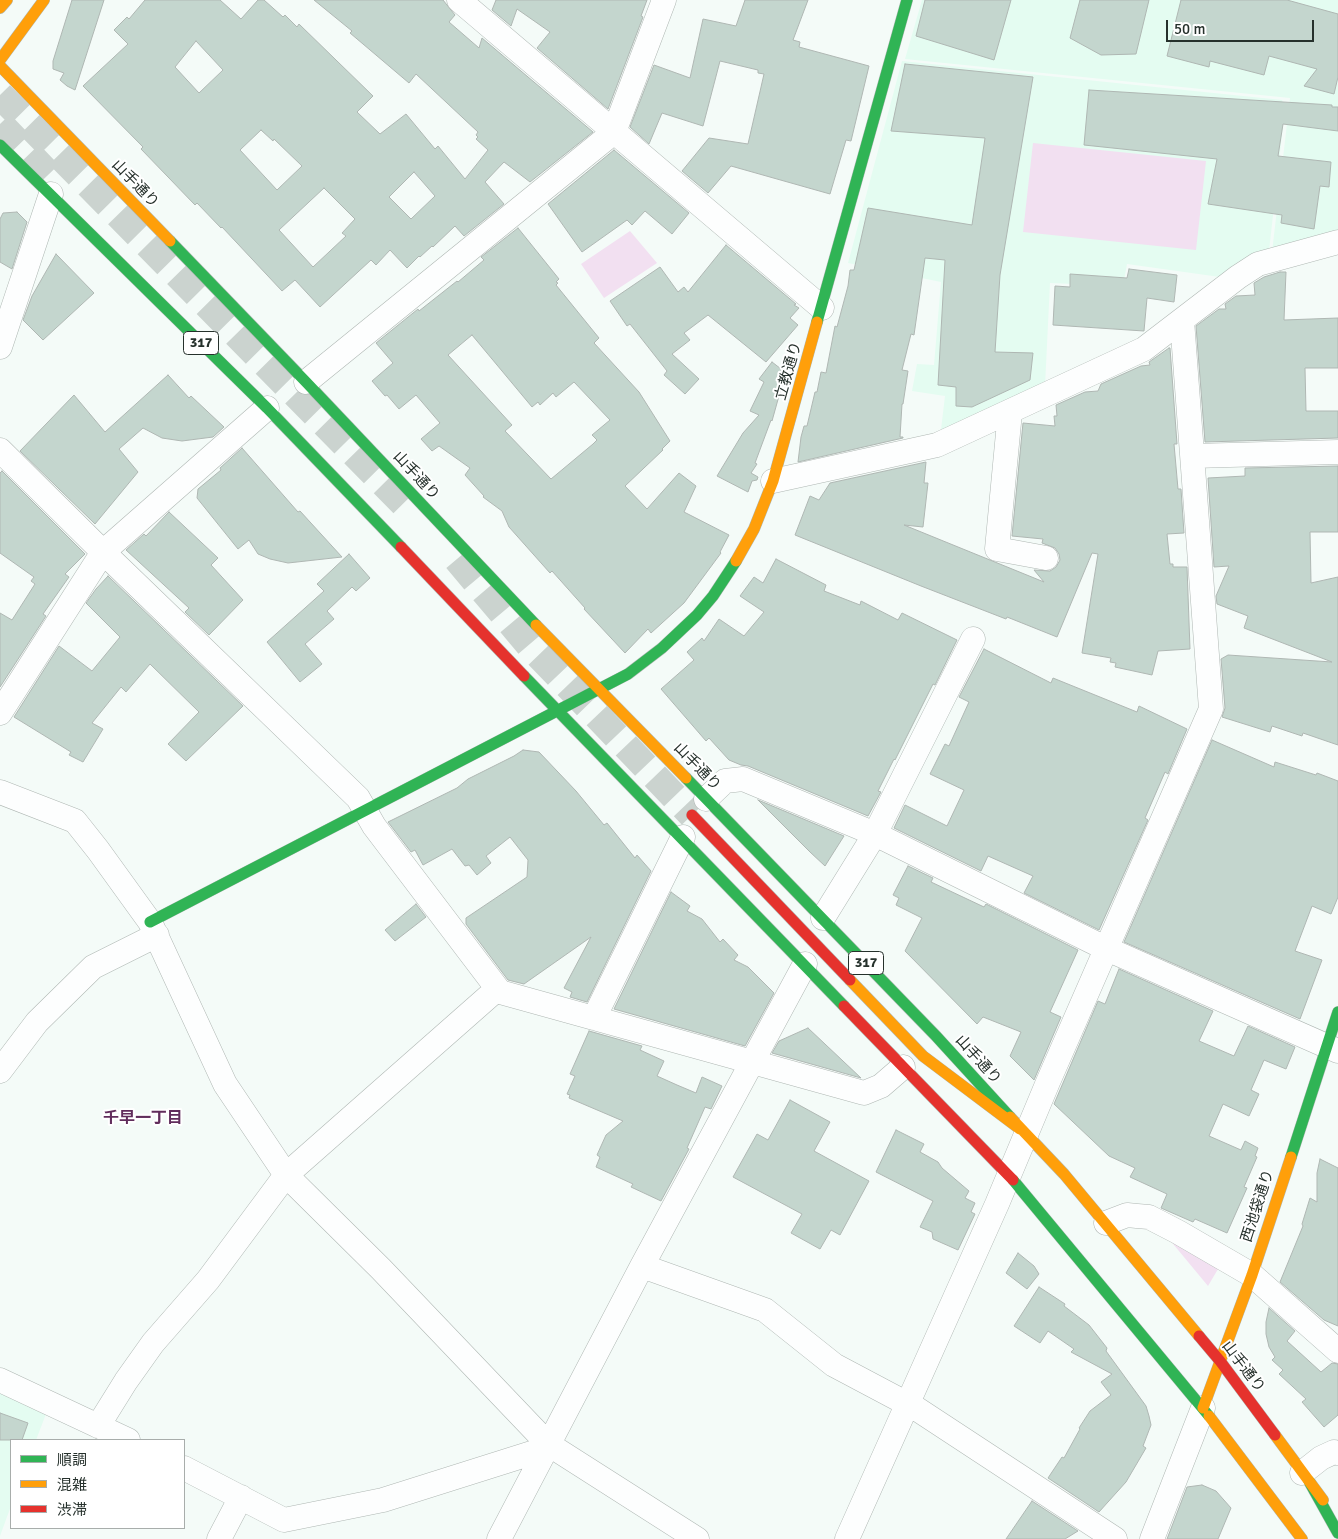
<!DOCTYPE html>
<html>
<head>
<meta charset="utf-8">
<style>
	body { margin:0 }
	#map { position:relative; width:1338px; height:1539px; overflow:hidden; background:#f4fbf8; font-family:Signika,"Noto Sans JP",sans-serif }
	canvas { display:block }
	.legend { position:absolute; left:10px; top:1439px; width:175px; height:90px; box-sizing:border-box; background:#fff; border:1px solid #a8adab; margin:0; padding:6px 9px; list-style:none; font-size:15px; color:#26312c }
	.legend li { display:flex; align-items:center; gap:10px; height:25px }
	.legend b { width:25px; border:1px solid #a8adab }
	.scale { position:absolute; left:1166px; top:20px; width:148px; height:22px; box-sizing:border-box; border:2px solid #26312c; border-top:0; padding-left:6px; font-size:15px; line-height:18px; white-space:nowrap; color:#26312c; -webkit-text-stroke:4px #fff; paint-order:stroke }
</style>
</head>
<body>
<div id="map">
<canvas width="1338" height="1539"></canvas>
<ul class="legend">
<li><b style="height:6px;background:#30b455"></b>順調</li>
<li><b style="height:6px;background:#ff9f0a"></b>混雑</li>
<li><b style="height:6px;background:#e5322d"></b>渋滞</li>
</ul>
<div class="scale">50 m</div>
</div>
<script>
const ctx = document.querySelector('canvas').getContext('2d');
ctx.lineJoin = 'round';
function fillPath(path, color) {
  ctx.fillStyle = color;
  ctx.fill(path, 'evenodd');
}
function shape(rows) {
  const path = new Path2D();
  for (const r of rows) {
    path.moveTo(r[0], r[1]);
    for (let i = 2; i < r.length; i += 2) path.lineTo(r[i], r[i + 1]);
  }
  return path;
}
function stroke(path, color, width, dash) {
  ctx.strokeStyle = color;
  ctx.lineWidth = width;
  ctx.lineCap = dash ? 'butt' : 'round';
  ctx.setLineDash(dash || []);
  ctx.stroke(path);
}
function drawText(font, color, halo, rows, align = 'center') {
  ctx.font = font + ' Signika,"Noto Sans JP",sans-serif';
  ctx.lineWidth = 4;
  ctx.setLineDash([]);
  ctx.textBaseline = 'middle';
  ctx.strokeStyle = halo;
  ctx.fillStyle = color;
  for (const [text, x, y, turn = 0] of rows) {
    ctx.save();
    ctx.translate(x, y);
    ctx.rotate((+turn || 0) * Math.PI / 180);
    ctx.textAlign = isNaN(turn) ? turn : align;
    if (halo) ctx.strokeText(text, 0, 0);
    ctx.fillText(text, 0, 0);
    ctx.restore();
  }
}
fillPath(shape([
	[922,0,1338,0,1338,236,1272,252,1290,98,905,59],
	[902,61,1282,100,1285,108,1269,251,1238,262,1220,277,1127,264,1123,286,1050,283,1045,386,940,438,945,396,912,391,917,364,934,365,941,282,848,263],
	[0,1392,46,1414,36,1440,11,1440,11,1506,0,1536]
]), '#e4fcf1');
fillPath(shape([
	[1033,143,1206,161,1196,250,1023,232],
	[630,231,657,263,604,298,581,264],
	[1159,1227,1221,1264,1208,1286]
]), '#f2e0f1');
const building = shape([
	[72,0,104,0,75,90,67,86,60,80,64,73,53,69,53,61,72,0],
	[145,0,220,0,241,19,258,0,264,0,283,17,285,15,297,27,299,24,373,96,357,112,380,134,406,114,435,149,438,146,465,179,488,150,476,139,478,137,476,135,478,132,416,74,409,83,350,33,352,31,314,0,443,0,455,15,449,22,479,48,482,38,593,132,530,182,504,162,485,182,504,204,464,236,455,226,433,247,432,246,420,257,419,256,407,268,390,250,376,265,371,260,320,307,295,280,282,291,222,227,221,228,197,203,195,205,141,149,143,147,83,86,128,44,114,30,127,17,129,19,145,0],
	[196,41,223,70,199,93,175,67,196,41],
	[261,130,273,141,274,139,302,166,277,190,240,150,261,130],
	[414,172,435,196,411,219,389,197,414,172],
	[324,188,355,219,342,233,346,236,313,267,279,230,324,188],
	[496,0,647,0,641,16,643,17,608,109,537,48,550,32,517,9,511,26,492,10,496,0],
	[745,0,808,0,793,40,800,42,799,47,869,66,851,141,846,140,830,194,731,166,708,193,682,171,709,138,748,144,764,74,758,73,758,70,720,61,703,126,662,113,649,144,630,127,654,65,690,78,703,19,736,26,745,0],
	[925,0,1011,0,994,60,916,36,925,0],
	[1080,0,1149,0,1136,54,1101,55,1070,38,1080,0],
	[1181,0,1287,0,1338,14,1338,77,1334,94,1304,86,1317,69,1269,56,1264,75,1210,61,1209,67,1167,56,1181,0],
	[905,64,1033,77,1000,275,995,352,1033,353,1030,380,972,407,956,406,956,387,938,385,945,260,925,258,914,335,911,334,902,370,908,371,903,404,902,404,900,437,903,437,903,438,798,462,801,437,804,426,807,426,815,392,817,392,821,372,826,373,835,326,837,327,848,286,850,270,854,270,868,208,972,225,985,138,891,131,905,64],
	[1089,90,1332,105,1332,107,1338,107,1338,131,1283,124,1278,156,1331,162,1329,187,1320,186,1314,229,1281,223,1282,215,1208,204,1217,159,1084,145,1089,90],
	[614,150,689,213,672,234,645,211,632,225,627,220,582,252,548,204,614,150],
	[17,212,27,222,12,269,0,262,0,219,3,213,17,212],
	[518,228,559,279,556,282,558,283,556,285,599,338,594,343,639,392,670,441,662,449,663,450,625,486,647,509,679,473,696,486,684,512,729,535,720,552,721,553,684,603,651,633,648,629,625,653,584,609,585,608,552,571,550,573,509,527,502,511,483,497,484,496,465,475,470,468,439,446,432,451,421,439,440,423,416,395,399,409,387,395,385,396,372,381,393,363,376,343,418,309,419,311,457,281,458,282,484,260,481,257,518,228],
	[472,335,532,407,538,402,540,405,553,393,556,397,574,382,610,420,592,435,597,440,593,444,551,479,505,431,512,425,448,355,472,335],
	[726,245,796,304,794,305,799,308,790,318,798,325,766,362,708,315,684,333,690,340,672,354,699,379,685,394,664,375,667,371,630,324,627,326,610,301,660,267,678,292,684,287,688,292,726,245],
	[56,254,94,293,43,340,23,320,32,296,56,254],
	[1129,269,1177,275,1174,302,1147,298,1144,331,1053,325,1055,286,1070,287,1070,274,1127,278,1129,269],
	[1280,272,1286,272,1284,320,1338,318,1338,368,1305,368,1306,411,1338,411,1338,438,1205,442,1196,326,1219,309,1226,309,1225,304,1236,296,1255,295,1254,283,1264,277,1280,272],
	[1169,348,1170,348,1177,444,1174,444,1178,489,1181,489,1184,533,1167,534,1170,564,1173,564,1173,567,1187,567,1190,649,1158,651,1152,675,1115,667,1116,663,1110,662,1111,658,1082,653,1098,554,1092,553,1057,637,1007,617,1006,619,921,586,795,535,810,496,819,500,830,483,926,462,924,483,928,483,923,527,904,525,1044,582,1034,570,1050,571,1056,567,1060,560,1059,554,1055,548,1042,543,1043,539,1012,536,1023,423,1055,426,1054,416,1057,416,1056,405,1085,392,1098,391,1101,384,1141,366,1150,365,1149,362,1169,348],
	[772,362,785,372,781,377,785,380,782,385,772,421,771,420,755,463,757,464,751,473,758,477,757,480,752,481,748,492,717,476,743,433,759,415,750,411,764,382,759,379,772,362],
	[168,375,189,398,191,396,224,427,213,437,182,441,162,438,143,428,119,449,138,472,95,524,20,451,74,395,105,432,168,375],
	[242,448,298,512,300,511,342,557,288,563,270,559,258,554,249,540,238,549,197,498,198,489,221,470,220,468,242,448],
	[1338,466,1338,532,1310,532,1311,583,1338,577,1338,745,1303,733,1302,736,1272,726,1270,732,1222,717,1225,708,1221,659,1228,655,1332,662,1244,628,1248,616,1217,604,1216,596,1229,566,1214,567,1208,478,1245,476,1245,468,1338,466],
	[2,471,85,554,65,574,69,577,43,614,46,616,0,687,0,613,12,620,35,584,31,581,34,577,0,553,0,473,2,471],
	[169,512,218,558,211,565,243,600,209,635,185,612,189,608,126,550,144,534,146,536,169,512],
	[349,554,370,578,356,591,352,587,327,611,334,619,305,644,322,664,300,682,267,642,324,591,317,584,349,554],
	[776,559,826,585,824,591,860,605,861,601,898,620,902,613,957,640,935,685,933,684,895,760,894,759,878,791,881,792,868,816,748,766,741,765,729,760,709,738,706,741,661,689,694,660,687,652,702,638,704,641,719,619,744,636,764,612,740,596,754,577,763,583,776,559],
	[108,576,243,706,186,761,168,744,199,712,150,664,126,692,121,687,92,723,103,729,83,762,69,755,71,752,14,717,59,646,92,671,120,637,86,603,96,589,108,576],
	[984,649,1051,683,1053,678,1137,712,1139,706,1187,729,1168,774,1165,772,1145,818,1148,820,1099,930,1024,893,1033,876,988,856,981,871,894,828,905,805,947,826,964,790,930,774,945,744,949,746,969,702,959,697,984,649],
	[1212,740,1274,767,1275,762,1316,775,1317,773,1338,781,1338,897,1331,914,1312,906,1295,951,1322,960,1300,1019,1124,942,1212,740],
	[523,750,539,752,576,791,604,825,607,823,635,858,637,855,651,871,587,1002,570,997,572,992,564,988,591,937,524,984,508,980,466,924,466,918,527,877,528,860,510,837,486,856,491,863,477,875,469,865,465,866,452,849,423,865,415,850,411,852,388,822,457,788,468,779,514,756,523,750],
	[758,800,844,836,825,866,810,852,758,800],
	[908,866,933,878,931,882,984,907,986,904,1078,950,1050,1012,1061,1017,1034,1080,1010,1056,1021,1032,983,1017,977,1024,905,951,922,918,896,905,899,898,893,895,908,866],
	[671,892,690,906,687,911,702,919,720,942,723,939,738,955,734,960,748,967,774,993,745,1046,614,1009,671,892],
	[416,904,426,917,395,941,385,930,416,904],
	[1119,969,1213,1011,1199,1041,1234,1056,1248,1026,1295,1047,1286,1069,1264,1060,1251,1090,1259,1094,1249,1116,1223,1104,1209,1136,1241,1150,1245,1141,1258,1148,1255,1156,1257,1157,1244,1187,1247,1188,1227,1233,1195,1219,1193,1222,1161,1208,1167,1194,1130,1177,1135,1168,1109,1156,1054,1104,1098,1001,1105,1004,1119,969],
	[808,1028,843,1061,861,1078,772,1053,779,1041,808,1028],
	[589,1031,642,1046,640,1050,664,1061,657,1076,677,1085,696,1093,702,1077,722,1086,711,1109,705,1107,687,1148,689,1149,661,1201,631,1187,633,1184,596,1167,600,1157,597,1155,606,1135,623,1121,569,1098,570,1095,567,1094,575,1076,570,1074,589,1031],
	[790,1100,830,1122,814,1151,869,1181,840,1235,831,1230,820,1249,791,1233,802,1214,733,1177,757,1134,768,1140,790,1100],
	[896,1130,924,1144,920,1152,938,1162,942,1168,969,1191,965,1198,975,1203,971,1212,975,1214,958,1250,933,1239,932,1232,920,1227,933,1201,876,1172,896,1130],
	[1320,1159,1338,1168,1338,1326,1324,1320,1280,1282,1303,1226,1302,1224,1310,1198,1317,1202,1317,1173,1320,1159],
	[1018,1253,1034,1266,1039,1274,1027,1289,1006,1273,1018,1253],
	[1039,1287,1065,1304,1064,1306,1089,1325,1107,1348,1106,1351,1146,1406,1149,1416,1151,1425,1143,1446,1146,1448,1126,1482,1099,1512,1048,1478,1062,1457,1064,1458,1080,1429,1079,1428,1090,1411,1111,1395,1101,1382,1112,1374,1071,1352,1074,1349,1048,1331,1040,1343,1014,1326,1039,1287],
	[1269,1308,1295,1331,1287,1341,1321,1372,1332,1363,1338,1364,1338,1415,1324,1427,1302,1402,1306,1399,1279,1374,1283,1370,1272,1360,1275,1357,1269,1347,1266,1334,1266,1322,1269,1308],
	[0,1413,28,1423,22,1440,0,1440,0,1413],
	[1202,1485,1216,1491,1231,1508,1218,1539,1167,1539,1187,1487,1202,1485],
	[1032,1501,1078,1531,1065,1539,1006,1539,1032,1501]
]);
fillPath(building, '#c4d6ce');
stroke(building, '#afb7b3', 1);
stroke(shape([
	[0,95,410,510],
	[0,124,52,178],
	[457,559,532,648,692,815]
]), '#cbd3cf', 28, [28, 14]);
const street = shape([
	[459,0,822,308],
	[0,347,51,194],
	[306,382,614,132,664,0],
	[1010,412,997,549,1046,558],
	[0,450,103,552,358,798,374,826,500,992,864,1093,881,1086,903,1067],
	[1193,456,1338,452],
	[773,481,937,445,1144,349,1238,277,1258,264,1338,242],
	[0,713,103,552,267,408],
	[0,792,75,821,98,850,150,922,225,1084,286,1175,381,1269,548,1444,697,1539],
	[706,799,725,781,743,779,875,834,1107,949,1338,1051],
	[823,918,875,834,973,639],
	[594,1018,683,837],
	[0,1071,37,1022,93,967,157,935],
	[1106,1223,1127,1215,1137,1216,1149,1217,1178,1232,1252,1275,1338,1351],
	[642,1266,765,1310,834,1365,917,1409,1115,1539],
	[0,1380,128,1440],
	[98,1426,126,1381,153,1343,208,1280,286,1175,496,990],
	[184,1468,284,1520,383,1500,535,1452,548,1444],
	[1302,1473,1321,1458,1334,1452,1338,1453],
	[219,1539,241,1497],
	[499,1539,642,1266,805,964],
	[847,1539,997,1204,1048,1082,1211,709,1182,320],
	[1152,1539,1203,1408]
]);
const fast = shape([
	[0,145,267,408,401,547],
	[170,241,306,382,536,625],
	[817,322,907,0],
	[524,676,844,1006],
	[686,778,936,1036,1010,1117],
	[150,922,628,674,662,648,697,615,713,596,736,561],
	[1291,1157,1338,1012],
	[1013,1180,1209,1416],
	[1309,1481,1338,1533]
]);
const slow = shape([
	[0,8,7,0],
	[0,60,44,0],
	[0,66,170,241],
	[736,561,754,529,773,481,817,322],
	[536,625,686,778],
	[850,980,923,1056,1020,1129],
	[1010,1117,1064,1174,1199,1336],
	[1203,1408,1252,1275,1291,1157],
	[1209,1416,1302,1539],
	[1275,1435,1323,1500]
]);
const jam = shape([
	[401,547,524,676],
	[692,815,850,980],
	[844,1006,1013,1180],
	[1199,1336,1220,1361,1275,1435]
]);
stroke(street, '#afb7b3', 25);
stroke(fast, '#afb7b3', 12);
stroke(slow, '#afb7b3', 12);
stroke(jam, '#afb7b3', 12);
stroke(street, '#fdfefe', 24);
stroke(fast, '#30b455', 11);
stroke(slow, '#ff9f0a', 11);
stroke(jam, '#e5322d', 11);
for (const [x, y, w] of [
	[201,343,35],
	[866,963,35]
]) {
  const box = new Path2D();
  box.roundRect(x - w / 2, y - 11.5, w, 23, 4);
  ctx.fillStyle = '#fff';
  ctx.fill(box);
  stroke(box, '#26312c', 1);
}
drawText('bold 14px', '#26312c', null, [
	["317",201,343],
	["317",866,963]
]);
drawText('15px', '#26312c', '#fff', [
	["山手通り",135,184,46],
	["立教通り",789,371,-74],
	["山手通り",416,476,47],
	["山手通り",697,767,46],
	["山手通り",978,1060,48],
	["西池袋通り",1258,1206,-72],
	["山手通り",1243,1367,53]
]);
drawText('bold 16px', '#612d5c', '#fff', [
	["千早一丁目",143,1119]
]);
</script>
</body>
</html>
